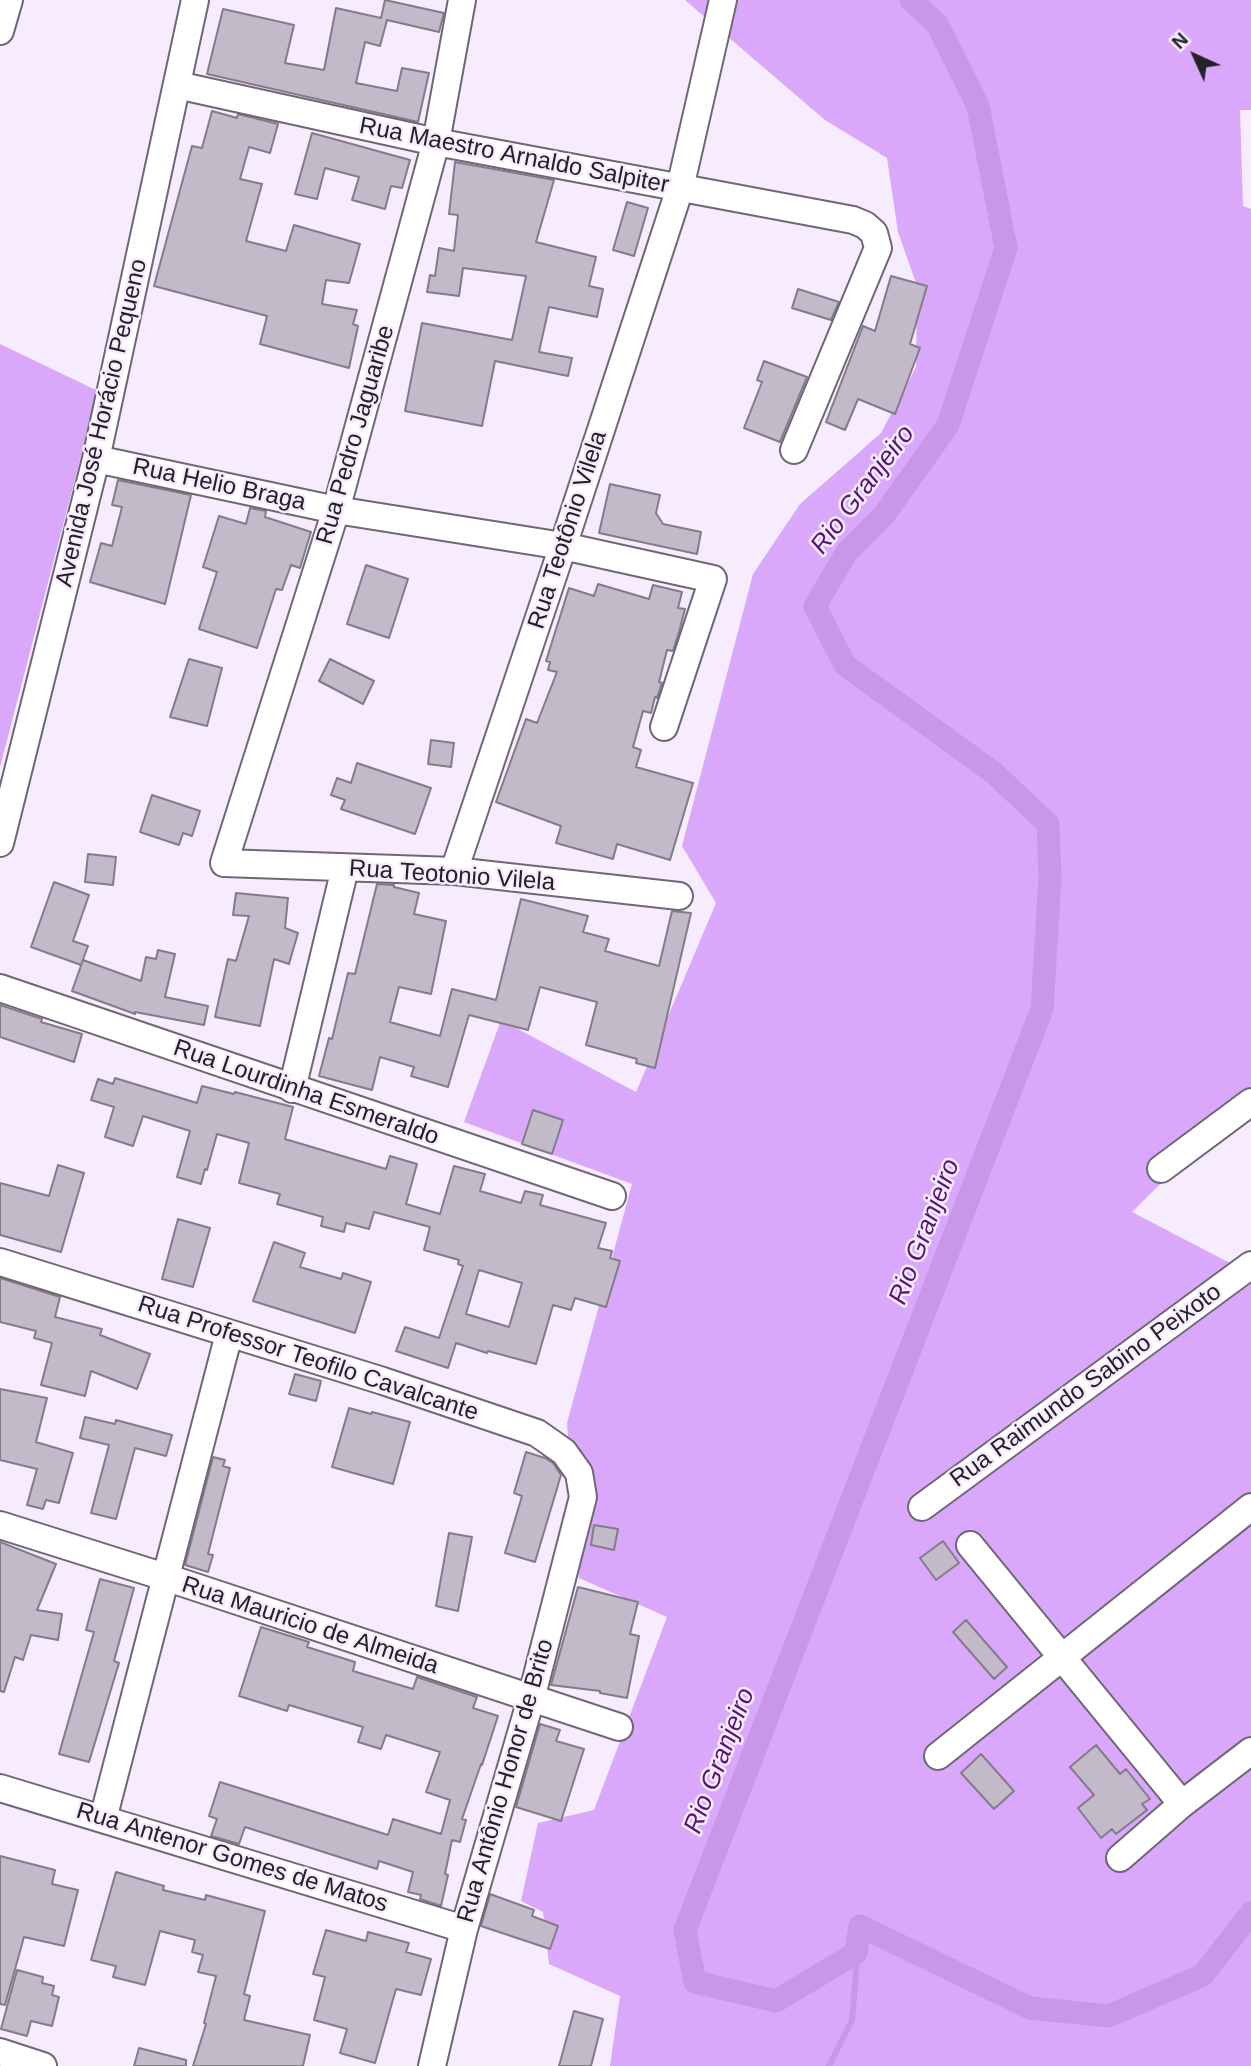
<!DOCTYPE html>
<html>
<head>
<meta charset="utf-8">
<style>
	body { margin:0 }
	#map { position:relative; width:1251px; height:2066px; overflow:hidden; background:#f6ecfd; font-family:Arial,sans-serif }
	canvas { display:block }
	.north { position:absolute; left:1160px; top:21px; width:70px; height:70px; -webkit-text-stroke:5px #f6ecfd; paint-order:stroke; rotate:315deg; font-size:19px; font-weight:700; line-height:28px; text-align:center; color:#242127 }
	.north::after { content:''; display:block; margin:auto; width:24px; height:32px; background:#242127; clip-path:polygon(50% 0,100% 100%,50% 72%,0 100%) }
</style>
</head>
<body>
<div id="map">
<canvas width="1251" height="2066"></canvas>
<div class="north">N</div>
</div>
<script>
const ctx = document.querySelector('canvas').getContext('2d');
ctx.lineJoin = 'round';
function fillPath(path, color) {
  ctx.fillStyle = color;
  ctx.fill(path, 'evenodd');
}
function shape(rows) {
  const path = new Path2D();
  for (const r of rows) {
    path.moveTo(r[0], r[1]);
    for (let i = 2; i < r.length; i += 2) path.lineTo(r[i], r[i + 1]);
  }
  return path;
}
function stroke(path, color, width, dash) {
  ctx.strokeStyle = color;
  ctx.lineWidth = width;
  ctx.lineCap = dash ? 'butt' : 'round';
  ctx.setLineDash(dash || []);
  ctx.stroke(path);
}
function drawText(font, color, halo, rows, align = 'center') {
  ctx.font = font + ' Arial,sans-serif';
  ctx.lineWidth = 5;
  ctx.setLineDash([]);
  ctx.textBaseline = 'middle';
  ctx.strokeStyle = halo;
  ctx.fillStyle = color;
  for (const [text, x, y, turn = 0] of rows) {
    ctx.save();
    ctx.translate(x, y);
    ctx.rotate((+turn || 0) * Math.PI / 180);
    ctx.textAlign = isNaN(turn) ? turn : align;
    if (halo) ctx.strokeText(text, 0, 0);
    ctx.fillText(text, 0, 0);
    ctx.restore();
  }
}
fillPath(shape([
	[685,0,1251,0,1251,110,1240,110,1243,206,1251,209,1251,1094,1132,1212,1251,1274,1251,2066,610,2066,620,1996,549,1964,543,1912,521,1901,538,1823,594,1810,667,1617,579,1578,567,1423,632,1184,464,1122,501,1020,636,1092,716,903,682,846,753,574,800,504,881,433,916,367,917,286,898,232,887,158,825,120],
	[0,344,98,391,0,767]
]), '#daa8fb');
stroke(shape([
	[829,2066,852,2020,860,1926]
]), '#c897e8', 6);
stroke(shape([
	[911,0,937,24,978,106,1006,248,948,425,884,515,847,552,815,606,845,665,994,773,1048,824,1050,879,1042,1009,685,1930,695,1982,776,2001,856,1953,860,1926,1030,2008,1109,2016,1203,1975,1251,1913]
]), '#c897e8', 23);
const building = shape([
	[385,0,444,13,439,32,387,20,380,46,365,42,356,83,397,91,402,68,429,73,418,122,207,74,223,9,294,25,285,63,324,70,336,8,381,18,385,0],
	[212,111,237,118,238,114,278,124,270,153,249,147,240,179,262,184,246,241,286,251,294,225,360,244,349,283,326,280,322,304,357,310,353,324,358,326,349,368,260,344,267,316,154,286,192,146,202,148,212,111],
	[312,133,410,160,402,188,391,186,385,209,352,200,359,177,325,168,317,199,295,194,312,133],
	[455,162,554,180,536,242,596,257,589,286,603,289,597,317,549,307,539,352,572,358,568,376,495,361,482,426,405,411,422,323,512,340,526,276,463,268,459,296,427,292,430,275,435,276,439,248,454,251,458,215,449,214,455,162],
	[627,202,648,208,634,256,613,250,627,202],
	[891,276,927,286,910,344,920,348,895,414,858,399,845,430,826,422,863,326,875,331,891,276],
	[798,289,839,302,831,320,792,308,798,289],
	[764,361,807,377,780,442,744,428,762,382,757,380,764,361],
	[118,480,191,495,165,604,90,582,101,543,112,546,122,507,112,505,118,480],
	[610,484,660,495,656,513,663,524,701,532,697,554,599,533,610,484],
	[250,508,266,511,265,517,311,532,300,568,291,565,282,590,276,589,257,648,199,629,217,572,203,567,219,516,246,524,250,508],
	[366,565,408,579,389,638,347,624,366,565],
	[598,584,649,599,653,585,682,592,678,608,685,609,679,632,673,651,667,650,659,682,662,683,657,698,655,697,651,713,643,711,633,747,641,750,636,767,693,783,670,860,617,844,613,859,556,843,561,826,496,802,526,719,537,723,557,672,548,670,550,662,546,661,569,588,594,596,598,584],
	[189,659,222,668,207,726,170,717,189,659],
	[330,659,374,681,363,704,319,681,330,659],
	[431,740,454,743,451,767,428,764,431,740],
	[357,763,431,788,415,834,341,809,345,800,331,795,337,778,351,783,357,763],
	[152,795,200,811,192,836,183,833,179,845,140,832,152,795],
	[88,854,116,857,113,885,85,882,88,854],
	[54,882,89,895,73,941,88,946,81,965,31,947,54,882],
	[377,884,394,885,394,887,419,893,414,914,446,921,431,994,399,987,390,1022,440,1036,452,989,496,1000,521,899,588,916,583,932,609,939,605,951,659,966,672,911,691,913,655,1068,636,1063,637,1059,586,1045,597,1002,540,987,528,1030,469,1015,448,1087,411,1076,414,1067,380,1057,372,1090,319,1076,329,1038,332,1039,348,973,355,974,377,884],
	[236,893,288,898,285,928,298,933,289,964,274,959,260,1026,215,1017,228,959,236,961,249,916,233,915,236,893],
	[158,950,175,954,165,997,208,1006,204,1025,135,1012,135,1014,72,991,83,960,141,981,146,957,156,959,158,950],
	[0,1005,42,1019,41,1022,82,1034,74,1062,0,1037,0,1005],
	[115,1078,197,1103,202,1086,234,1094,235,1092,293,1107,285,1139,386,1169,390,1156,417,1164,406,1204,440,1214,454,1166,485,1174,480,1191,521,1203,525,1191,543,1195,540,1205,606,1223,598,1248,612,1251,610,1258,620,1261,606,1307,575,1298,571,1310,553,1305,536,1364,488,1351,487,1353,456,1343,448,1368,396,1351,405,1327,439,1338,463,1266,458,1264,459,1260,424,1250,430,1227,374,1212,369,1229,346,1223,344,1232,321,1226,323,1217,277,1204,280,1194,239,1183,249,1143,217,1134,207,1170,205,1169,201,1184,177,1177,190,1131,143,1116,133,1146,105,1137,114,1107,91,1100,98,1079,113,1084,115,1078],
	[479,1270,522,1283,509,1327,466,1314,479,1270],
	[533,1110,563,1120,552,1154,522,1144,533,1110],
	[58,1165,84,1173,61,1252,0,1235,0,1183,49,1196,58,1165],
	[178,1219,210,1228,193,1287,162,1279,178,1219],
	[274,1242,305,1253,300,1267,341,1279,343,1273,371,1282,355,1333,253,1301,274,1242],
	[0,1278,60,1297,55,1317,102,1329,100,1335,150,1354,137,1389,91,1371,85,1396,41,1385,52,1343,34,1338,36,1331,0,1322,0,1278],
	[295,1374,321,1381,316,1401,289,1394,295,1374],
	[0,1389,47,1398,36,1442,73,1453,59,1503,46,1500,43,1509,27,1505,37,1469,0,1460,0,1389],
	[349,1408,371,1414,372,1412,410,1422,393,1484,332,1467,349,1408],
	[85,1417,115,1424,116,1420,172,1435,166,1456,135,1448,116,1519,91,1513,109,1445,80,1438,85,1417],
	[526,1452,545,1458,553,1463,561,1475,535,1562,505,1553,522,1496,514,1493,526,1452],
	[213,1457,225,1460,223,1466,230,1468,208,1554,213,1555,208,1572,185,1565,213,1457],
	[594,1525,618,1529,614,1550,591,1545,594,1525],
	[449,1533,472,1537,458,1611,436,1606,449,1533],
	[943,1541,959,1563,936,1580,920,1558,943,1541],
	[0,1542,56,1564,37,1610,62,1614,58,1640,31,1635,23,1660,15,1657,4,1692,0,1691,0,1542],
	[100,1579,134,1588,114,1661,119,1663,89,1762,59,1754,94,1632,86,1630,100,1579],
	[578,1587,638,1602,630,1634,639,1636,627,1698,600,1693,600,1691,551,1685,578,1587],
	[966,1620,1007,1667,994,1679,953,1632,966,1620],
	[261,1627,309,1642,307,1647,355,1662,353,1671,413,1689,417,1677,477,1697,473,1708,498,1716,482,1765,481,1764,462,1819,466,1820,460,1842,452,1840,445,1874,448,1875,441,1906,420,1899,421,1895,408,1892,413,1872,379,1861,377,1869,245,1827,239,1844,211,1836,217,1819,209,1816,220,1782,388,1835,393,1819,441,1834,450,1800,426,1792,440,1752,386,1735,381,1749,358,1742,363,1727,289,1705,287,1711,239,1696,261,1627],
	[540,1724,560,1730,556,1741,584,1749,561,1821,516,1807,540,1724],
	[1096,1745,1120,1774,1126,1769,1150,1799,1142,1804,1147,1810,1116,1834,1112,1829,1101,1838,1078,1808,1094,1795,1070,1767,1096,1745],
	[981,1754,1014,1791,994,1809,961,1773,981,1754],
	[0,1856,55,1870,52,1884,78,1890,64,1946,24,1937,5,2005,0,2004,0,1856],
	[116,1872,164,1886,163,1890,205,1900,206,1895,265,1911,244,1994,250,1996,244,2020,310,2035,303,2066,193,2066,206,2024,204,2023,216,1976,198,1972,203,1955,192,1952,195,1940,160,1931,145,1985,113,1977,116,1966,91,1960,116,1872],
	[490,1894,534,1910,532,1916,558,1926,550,1949,481,1926,490,1894],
	[326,1930,366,1941,368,1932,409,1943,406,1952,431,1959,421,1995,396,1989,375,2063,340,2053,347,2029,314,2020,325,1977,313,1974,326,1930],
	[17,1970,43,1977,42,1983,54,1986,52,1995,59,1997,52,2026,31,2021,27,2036,1,2029,17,1970],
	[574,2011,603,2019,591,2066,559,2066,574,2011],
	[139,2048,186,2060,186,2066,134,2066,139,2048]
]);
fillPath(building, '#c3bac9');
stroke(building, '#847b8a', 2);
const minor = shape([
	[462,0,436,142,336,510,224,863,454,871,679,896],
	[0,31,9,0],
	[177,85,436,142,853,220,865,225,874,233,878,248,794,450],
	[96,459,336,510,563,546,713,579,664,727],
	[0,843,96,459,195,0],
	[454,871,563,546,680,188,723,0],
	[0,988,612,1196],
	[292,1089,345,868],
	[1161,1169,1251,1102],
	[0,1262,383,1381,537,1433,564,1452,579,1473,583,1497,531,1699,464,1929,432,2066],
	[922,1507,1251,1265],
	[0,1525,165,1577,619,1727],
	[970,1545,1182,1804],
	[938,1756,1251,1507],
	[0,1788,464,1929],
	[103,1819,229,1334],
	[1120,1858,1182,1804,1251,1751],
	[0,2052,43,2066]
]);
stroke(minor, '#6f6775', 30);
stroke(minor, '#fff', 26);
drawText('24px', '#242127', '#f6ecfd', [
	["Rua Maestro Arnaldo Salpiter",514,156,11],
	["Avenida José Horácio Pequeno",102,423,-77],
	["Rua Pedro Jaguaribe",356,435,-74],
	["Rua Helio Braga",219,485,12],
	["Rua Teotônio Vilela",568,530,-72],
	["Rua Teotonio Vilela",452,876,4],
	["Rua Lourdinha Esmeraldo",306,1093,19],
	["Rua Professor Teofilo Cavalcante",308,1359,18],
	["Rua Raimundo Sabino Peixoto",1086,1386,-36],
	["Rua Mauricio de Almeida",310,1626,18],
	["Rua Antônio Honor de Brito",506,1781,-74],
	["Rua Antenor Gomes de Matos",232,1858,17]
]);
drawText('italic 26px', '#561576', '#f6ecfd', [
	["Rio Granjeiro",863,490,-53],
	["Rio Granjeiro",925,1232,-69],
	["Rio Granjeiro",720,1761,-69]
]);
</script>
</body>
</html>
